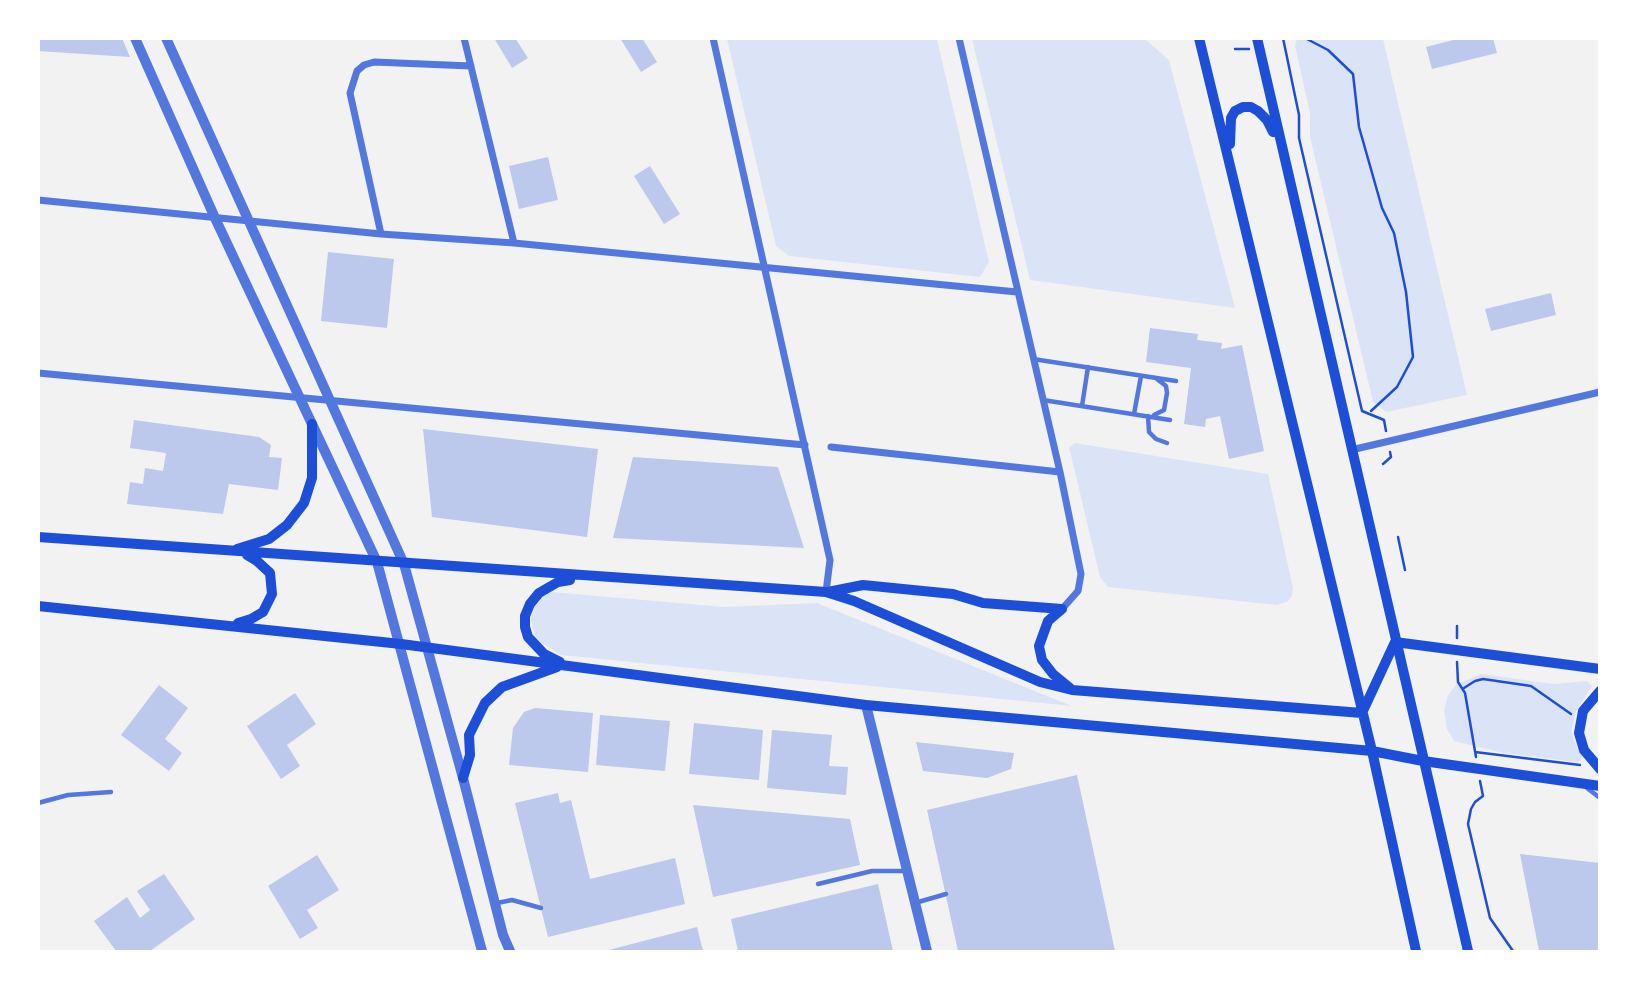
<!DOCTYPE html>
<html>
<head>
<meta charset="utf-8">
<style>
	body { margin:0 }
	#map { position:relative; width:1638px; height:990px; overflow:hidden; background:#f2f2f2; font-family:"Alegreya Sans",sans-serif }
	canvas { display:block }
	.frame { position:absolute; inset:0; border:40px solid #fff; pointer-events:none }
</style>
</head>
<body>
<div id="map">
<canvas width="1638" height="990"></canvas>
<div class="frame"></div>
</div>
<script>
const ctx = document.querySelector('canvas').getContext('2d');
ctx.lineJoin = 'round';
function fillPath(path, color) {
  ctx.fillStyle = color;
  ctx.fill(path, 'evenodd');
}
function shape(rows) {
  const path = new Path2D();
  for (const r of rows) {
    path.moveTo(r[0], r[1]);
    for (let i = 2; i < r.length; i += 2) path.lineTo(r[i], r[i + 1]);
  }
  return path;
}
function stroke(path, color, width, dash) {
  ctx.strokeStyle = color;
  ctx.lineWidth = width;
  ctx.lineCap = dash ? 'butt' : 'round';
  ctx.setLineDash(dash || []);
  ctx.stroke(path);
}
fillPath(shape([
	[727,39,937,39,989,262,980,277,789,256,776,246],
	[972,39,1145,39,1169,60,1235,308,1030,280],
	[1297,39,1383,39,1467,395,1386,412,1373,402,1310,137,1310,113,1295,46],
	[1075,443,1268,474,1293,588,1292,596,1287,602,1277,605,1108,587,1100,577,1069,447],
	[552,592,724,607,817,603,1072,706,561,655,539,641,534,633,531,619,535,607,543,597],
	[1481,674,1554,684,1587,681,1592,686,1575,713,1572,730,1574,741,1583,758,1578,762,1503,753,1454,741,1447,729,1444,710,1448,695,1457,684]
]), '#dbe4f7');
fillPath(shape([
	[38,38,122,38,130,57,38,51],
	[494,38,515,38,528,58,512,68],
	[620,38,642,38,657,62,641,72],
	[1461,38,1493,38,1497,53,1432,69,1426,47],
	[548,157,558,200,519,209,509,166],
	[650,166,680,214,664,224,634,176],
	[328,252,394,259,387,328,321,321],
	[1551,293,1556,315,1491,331,1485,309],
	[1150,328,1198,334,1197,340,1222,343,1221,349,1242,345,1264,451,1229,459,1220,416,1206,419,1205,427,1184,424,1191,368,1146,362],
	[134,420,259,437,271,445,269,457,282,458,278,490,229,484,223,514,127,504,130,482,143,484,145,468,163,471,166,453,130,448],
	[423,429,598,449,587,537,432,517],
	[633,457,778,467,804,548,613,538],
	[159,685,188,708,165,739,182,753,169,771,121,735],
	[295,693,316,724,287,745,300,766,281,779,247,726],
	[535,708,593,713,588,772,509,765,513,728,524,712],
	[600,715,670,721,665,771,596,765],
	[694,723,763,730,759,780,689,774],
	[772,730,832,735,829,766,848,767,846,795,767,788],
	[916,742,1014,753,1011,769,987,778,923,771],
	[1077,775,1115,951,958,951,927,810],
	[558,793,560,803,571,800,590,879,675,858,685,904,548,937,515,803],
	[693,805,850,819,860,865,713,897],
	[1520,854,1600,863,1600,951,1539,951],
	[317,855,339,890,307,910,318,928,300,939,268,886],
	[164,874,195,919,150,951,116,951,94,921,127,897,140,918,150,910,137,891],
	[878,884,893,951,738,951,731,919],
	[697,927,703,951,605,951]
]), '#bdc9ec');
stroke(shape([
	[1283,38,1299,115,1299,138,1362,411,1384,420,1386,431],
	[1305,38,1328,50,1353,74,1359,127,1382,208,1394,233,1406,292,1413,357,1397,387,1371,411],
	[1235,49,1249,49],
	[1383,464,1391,457,1390,452],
	[1398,537,1405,570],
	[1457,638,1457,626],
	[1457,662,1458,682,1465,693,1476,757],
	[1464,688,1475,681,1483,679,1531,686,1571,714],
	[1475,752,1580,765],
	[1480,781,1483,796,1475,802,1471,809,1468,824,1490,918,1513,951]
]), '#1d4ed8', 2.5);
stroke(shape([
	[1033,359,1176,381],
	[1043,400,1170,420],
	[1082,406,1088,367],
	[1134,414,1141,376],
	[1154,415,1164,410,1167,393,1166,386,1157,379],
	[1148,416,1149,432,1156,439,1167,443],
	[1587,788,1600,798],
	[38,803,68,795,111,792],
	[818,884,872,871,907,871],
	[497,903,512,900,541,908],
	[915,903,946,894]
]), '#5277de', 4.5);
stroke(shape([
	[464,38,514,243],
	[713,38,830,560,826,592],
	[959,38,1060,472,1081,574,1078,591,1062,609],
	[38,200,381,234,514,243,1017,292],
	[381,234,350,93,357,71,364,65,374,62,471,66],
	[38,373,805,445],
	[831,447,1060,472],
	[1351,450,1600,392]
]), '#5277de', 7);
stroke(shape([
	[135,38,215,218,377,562,482,951],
	[166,38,404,564,463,778,503,935,510,951],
	[866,705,927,951]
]), '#5277de', 10);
stroke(shape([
	[1199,38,1372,751,1416,951],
	[1257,38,1468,951],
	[1230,144,1231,118,1235,111,1243,107,1251,107,1258,111,1267,120,1273,132],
	[38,537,826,592,854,601,1040,682,1072,690,1362,713,1395,642,1600,669],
	[237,549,269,539,287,525,304,503,312,478,312,424],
	[828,592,863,585,953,594,983,603,1062,609],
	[38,606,401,644,866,705,1372,751,1423,761,1600,786],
	[1062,609,1048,621,1039,646,1042,660,1053,674,1070,688],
	[238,623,251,619,263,612,272,594,270,573,257,561,247,555],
	[560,662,544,654,528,637,525,627,525,616,530,604,539,593,558,582,570,580],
	[1600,691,1583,711,1579,733,1584,750,1600,769],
	[463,778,470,755,469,735,485,703,502,687,557,667]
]), '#1d4ed8', 10);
</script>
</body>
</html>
